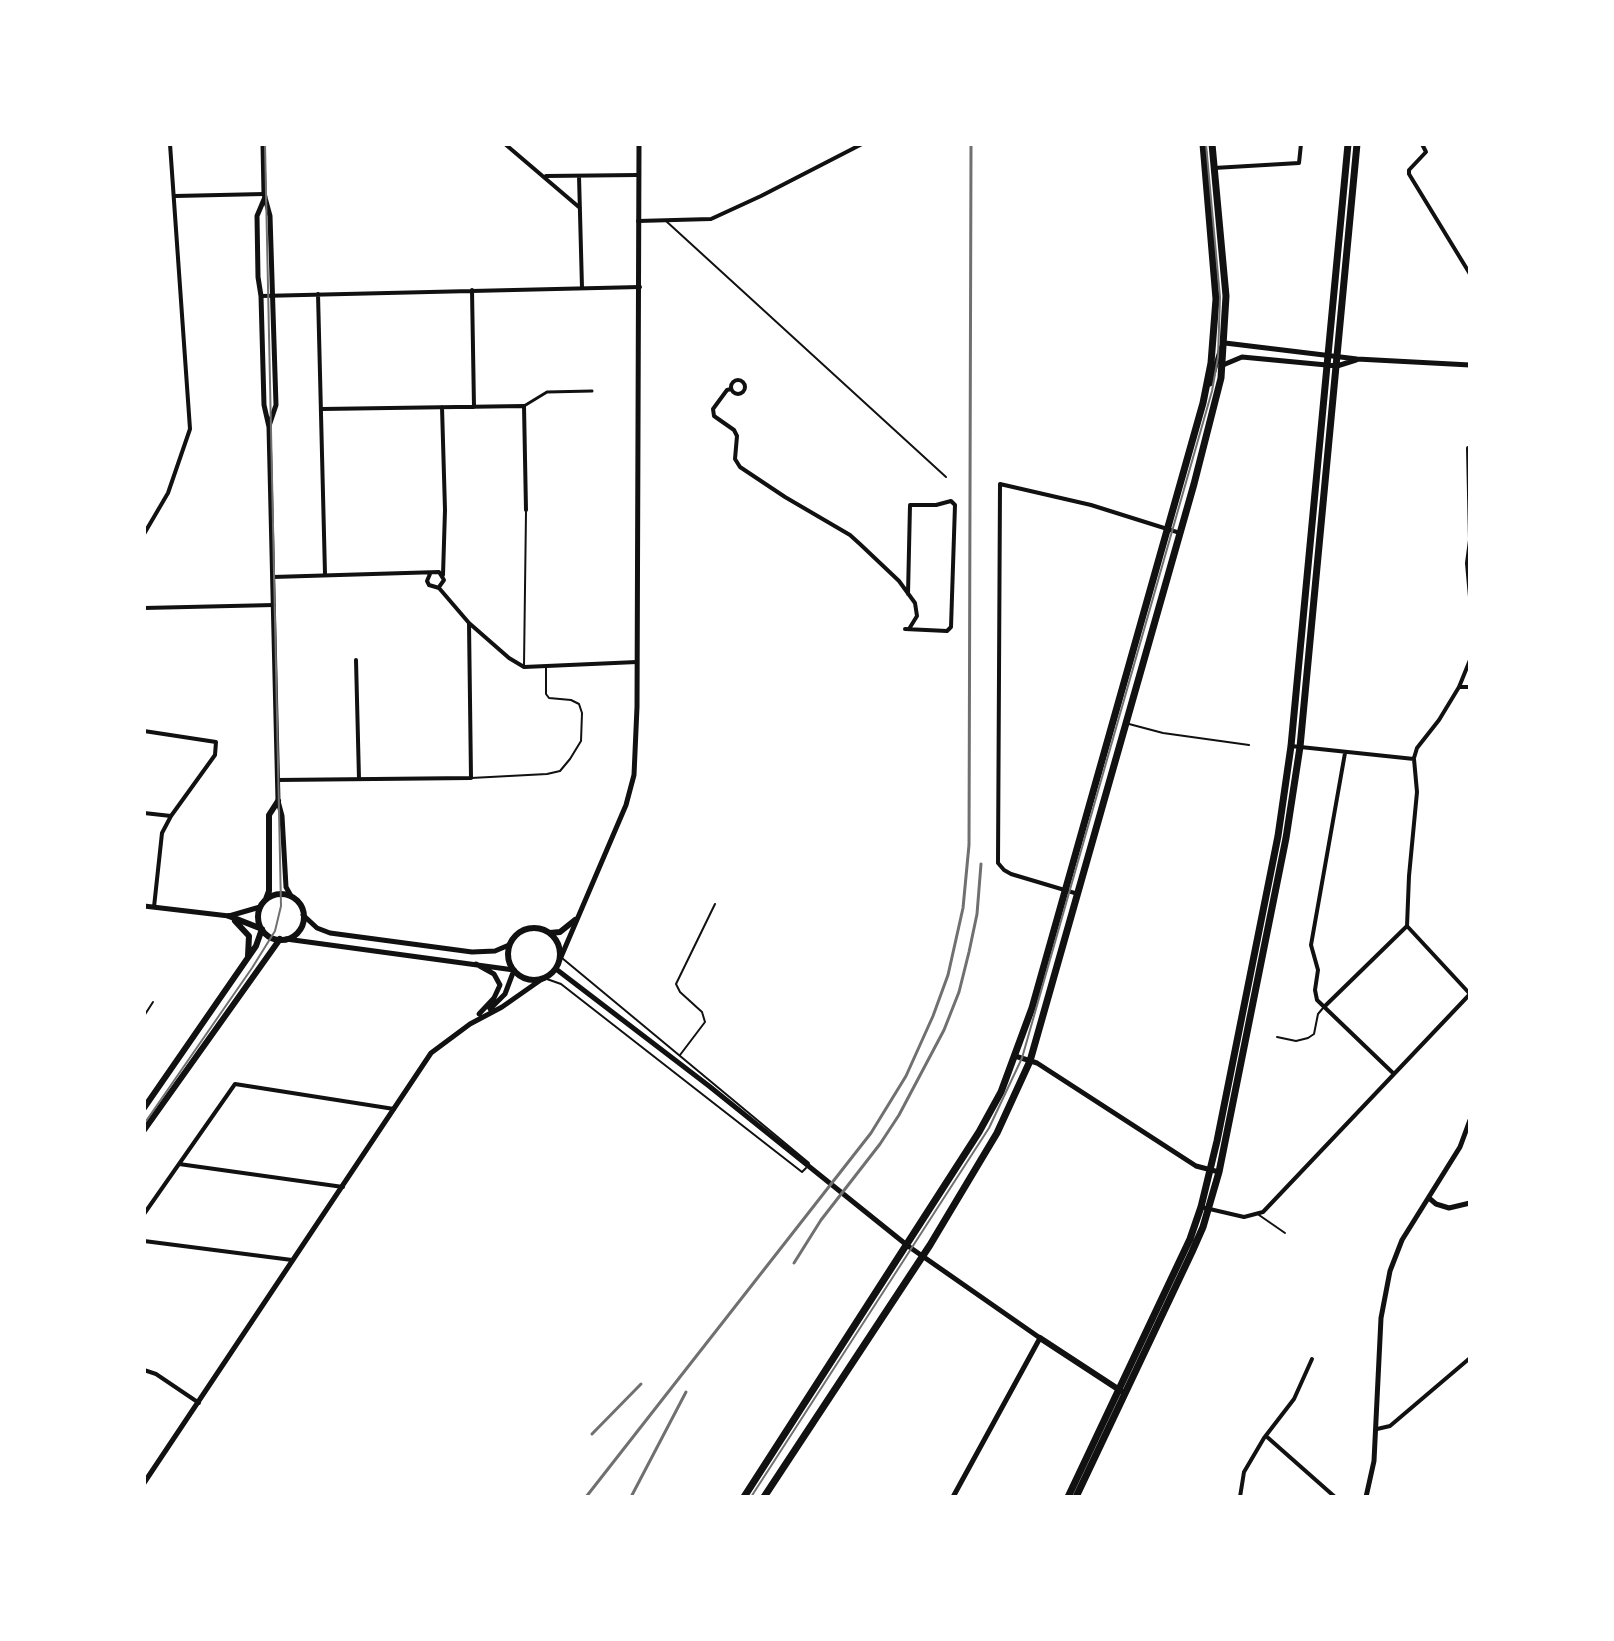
<!DOCTYPE html>
<html>
<head>
<meta charset="utf-8">
<style>
	body { margin:0 }
	#map { position:relative; width:1614px; height:1641px; overflow:hidden; background:#fff; font-family:"Titillium Web",sans-serif }
	canvas { display:block }
	.frame { position:absolute; inset:0; border:146px solid #fff; pointer-events:none }
</style>
</head>
<body>
<div id="map">
<canvas width="1614" height="1641"></canvas>
<div class="frame"></div>
</div>
<script>
const ctx = document.querySelector('canvas').getContext('2d');
ctx.lineJoin = 'round';
function shape(rows) {
  const path = new Path2D();
  for (const r of rows) {
    if (r.length === 3) {
      path.moveTo(r[0] + r[2], r[1]);
      path.arc(r[0], r[1], r[2], 0, 2 * Math.PI);
      continue;
    }
    path.moveTo(r[0], r[1]);
    for (let i = 2; i < r.length; i += 2) path.lineTo(r[i], r[i + 1]);
  }
  return path;
}
function stroke(path, color, width, dash) {
  ctx.strokeStyle = color;
  ctx.lineWidth = width;
  ctx.lineCap = dash ? 'butt' : 'round';
  ctx.setLineDash(dash || []);
  ctx.stroke(path);
}
stroke(shape([
	[666,221,946,477],
	[524,665,526,512],
	[1129,724,1163,733,1249,745],
	[471,778,547,774,560,771,570,759,581,741,582,713,579,704,571,700,549,698,546,694,546,668],
	[562,958,809,1163],
	[544,978,561,984,802,1172,806,1168],
	[144,1016,153,1002],
	[1277,1037,1296,1041,1308,1038,1314,1034,1318,1014,1323,1008],
	[680,1055,705,1022,702,1012,680,992,676,984,715,904],
	[1259,1215,1285,1233]
]), '#111', 2);
stroke(shape([
	[524,406,547,392,592,391]
]), '#111', 3);
stroke(shape([
	[505,144,580,208],
	[1422,144,1426,152,1409,170,1409,174,1470,274],
	[1214,168,1299,163,1301,144],
	[546,176,638,175],
	[579,176,582,288],
	[175,196,264,194],
	[638,221,711,219,761,196,862,144],
	[472,290,474,407],
	[318,294,325,574],
	[261,296,640,287],
	[738,387,7],
	[731,389,727,390,713,409,714,416,734,430,737,436,735,459,740,467,785,497,850,535,861,545,899,581,915,603,917,616,909,629],
	[442,407,445,510,443,575],
	[322,409,524,406,526,510],
	[1470,448,1468,448,1470,540,1467,563,1470,597],
	[144,534,168,493,190,429,170,144],
	[430,574,427,581,429,585,439,588,469,623,509,658,524,667,637,662],
	[273,577,439,572,444,580,439,587],
	[144,608,274,605],
	[905,629,947,631,951,627,955,505,951,501,936,505,910,505,908,594],
	[356,660,359,779],
	[1459,687,1470,687],
	[144,731,216,742,215,755,171,816,162,833,154,907],
	[1291,746,1414,759,1417,792,1409,876,1407,926,1470,994],
	[1345,753,1311,945,1318,970,1315,990,1317,1000,1394,1074],
	[1414,758,1417,748,1439,720,1459,687,1470,660],
	[277,780,471,778,469,623],
	[144,813,171,816],
	[1078,894,1011,874,1004,870,998,863,1000,484,1091,505,1180,533],
	[1324,1007,1407,926],
	[179,1164,343,1187],
	[1201,1207,1244,1217,1263,1212,1470,994],
	[144,1214,235,1084,394,1109],
	[144,1241,292,1260],
	[144,1370,156,1374,199,1403],
	[1377,1429,1390,1426,1470,1358],
	[1266,1436,1335,1497],
	[1240,1497,1244,1472,1264,1438,1294,1399,1312,1359]
]), '#111', 4);
stroke(shape([
	[263,144,264,194,270,216,275,374,276,405,269,426],
	[265,197,257,216,258,277,261,296,264,405,269,427,278,801,282,816,286,887,291,896],
	[1223,365,1242,357,1337,366,1356,360],
	[1210,384,1221,348,1225,343,1357,359,1470,365],
	[144,906,229,916,260,907],
	[303,915,317,928,330,933,472,952,495,951,509,945],
	[286,939,514,970,505,994,490,1009],
	[561,957,626,805,634,775,637,707,639,144],
	[476,964,494,974,500,985,494,998,479,1014],
	[556,969,709,1086,908,1246,1040,1338,953,1497],
	[1015,1056,1037,1063,1196,1166,1219,1172],
	[1429,1198,1436,1204,1449,1208,1470,1203],
	[144,1483,431,1053,470,1024,502,1007,542,979],
	[1366,1497,1374,1461,1381,1318,1390,1271,1402,1240,1460,1147,1470,1120]
]), '#111', 5);
stroke(shape([
	[281,917,23],
	[266,899,269,891,269,815,278,801],
	[235,921,249,936,248,956],
	[534,954,26],
	[550,933,560,932,575,920],
	[144,1108,256,946,262,929,229,916],
	[144,1130,280,939],
	[1040,1338,1121,1391]
]), '#111', 6);
stroke(shape([
	[744,1497,979,1132,1001,1092,1032,1008,1203,403,1211,363,1216,299,1203,144],
	[764,1497,930,1245,997,1133,1030,1061,1194,484,1221,378,1226,296,1212,144],
	[1068,1497,1190,1239,1201,1207,1217,1141,1278,836,1291,746,1348,144],
	[1076,1497,1192,1252,1203,1227,1219,1172,1286,838,1300,747,1357,144]
]), '#111', 7);
stroke(shape([
	[144,1124,252,968,275,931,281,906,265,144],
	[751,1497,989,1128,1022,1058,1212,391,1218,357,1220,297,1206,144]
]), '#707070', 2);
stroke(shape([
	[794,1263,821,1220,880,1144,899,1115,944,1030,959,992,969,952,977,914,981,864],
	[592,1434,641,1384],
	[586,1497,871,1133,906,1076,933,1016,948,975,963,908,969,845,971,144],
	[631,1497,686,1392]
]), '#707070', 3);
</script>
</body>
</html>
